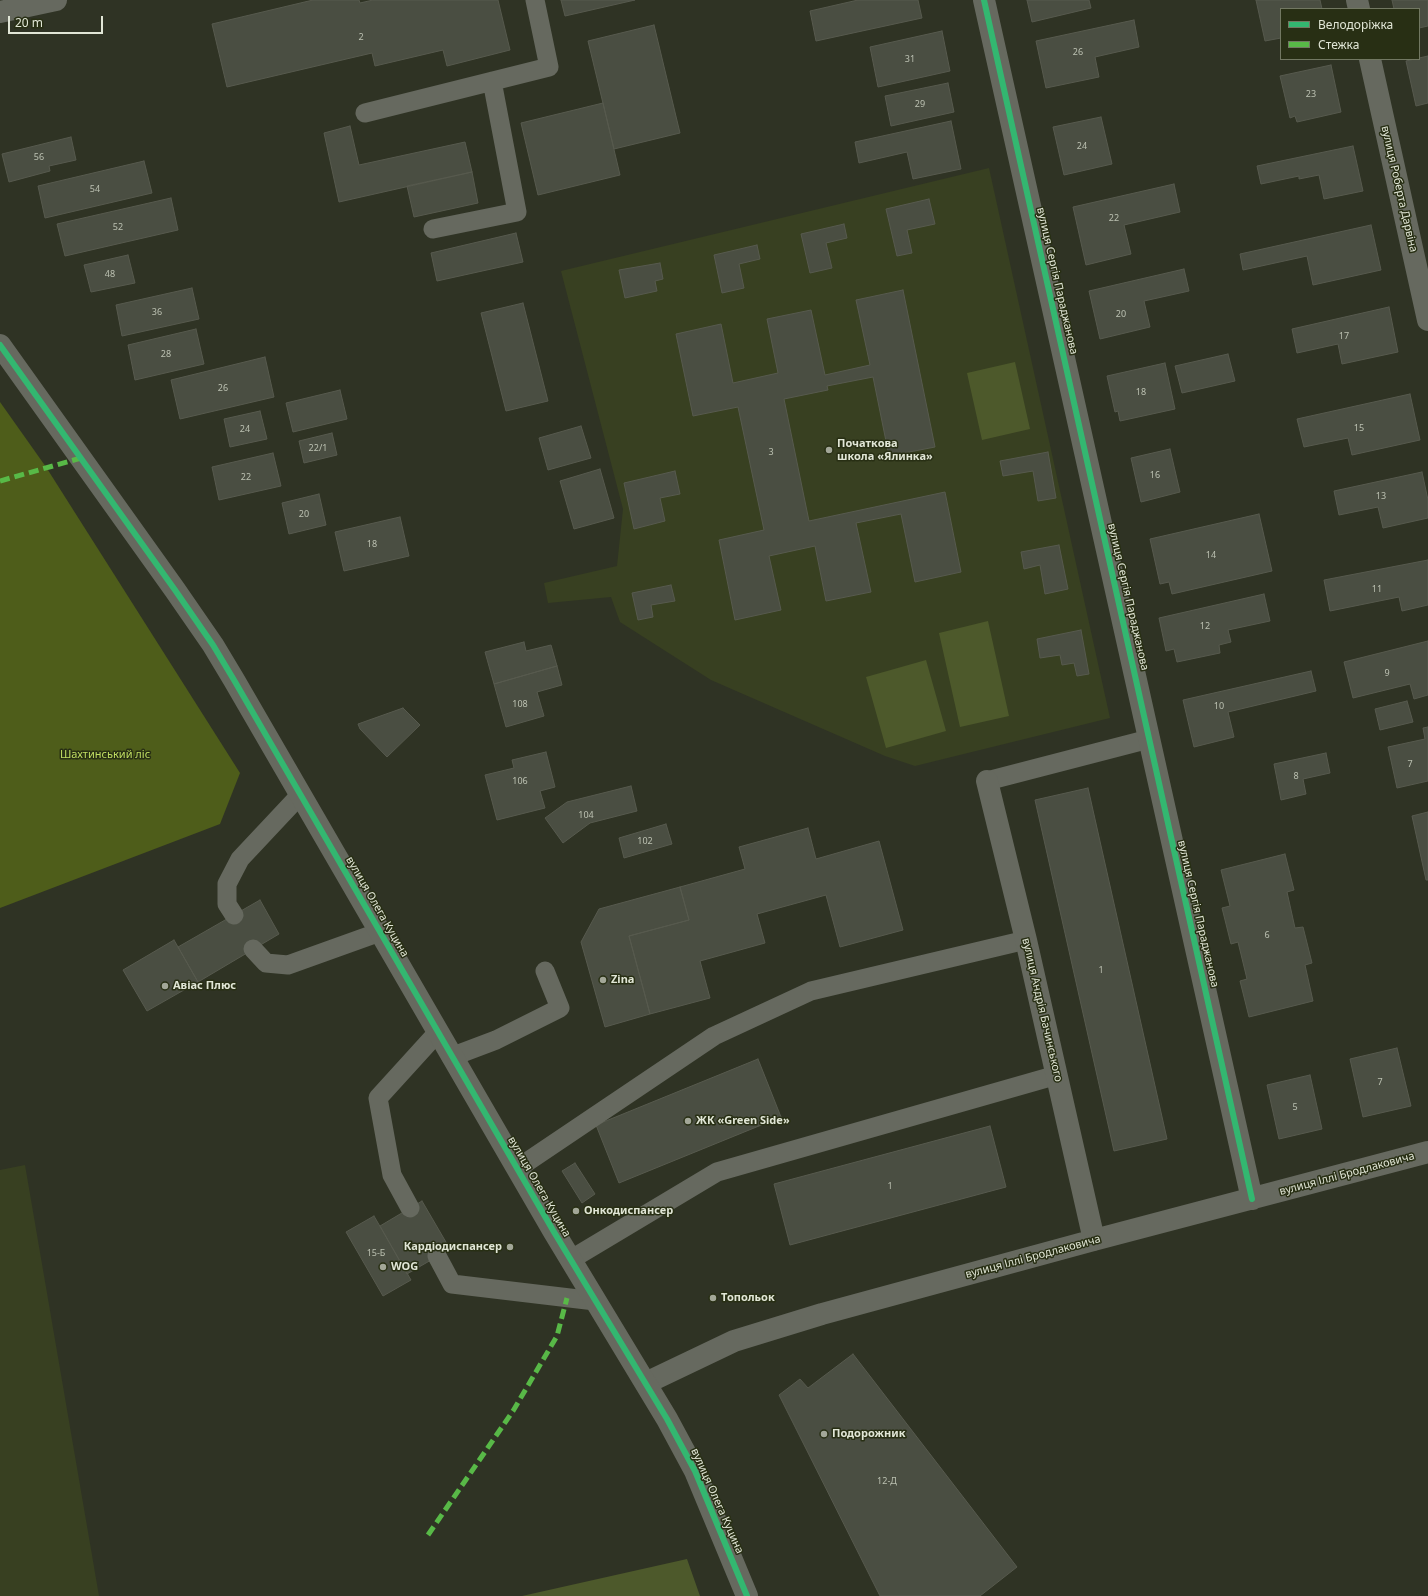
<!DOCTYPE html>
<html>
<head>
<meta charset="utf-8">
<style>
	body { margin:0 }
	#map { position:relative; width:1428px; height:1596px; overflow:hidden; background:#2f3324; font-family:"Noto Sans",sans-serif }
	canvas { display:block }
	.legend { position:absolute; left:1280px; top:8px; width:140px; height:52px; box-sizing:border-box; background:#282f14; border:1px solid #727862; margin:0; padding:5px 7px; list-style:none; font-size:12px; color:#e1e6d6 }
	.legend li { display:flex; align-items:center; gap:8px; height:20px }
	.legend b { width:20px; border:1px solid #727862 }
	.scale { position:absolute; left:8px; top:16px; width:95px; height:18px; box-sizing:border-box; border:2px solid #e1e6d6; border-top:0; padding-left:5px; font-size:12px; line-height:14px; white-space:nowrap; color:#e1e6d6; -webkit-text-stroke:3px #282f14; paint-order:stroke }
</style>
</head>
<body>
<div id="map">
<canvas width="1428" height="1596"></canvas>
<ul class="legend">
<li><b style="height:5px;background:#33b770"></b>Велодоріжка</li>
<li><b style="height:5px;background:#58b947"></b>Стежка</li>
</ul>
<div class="scale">20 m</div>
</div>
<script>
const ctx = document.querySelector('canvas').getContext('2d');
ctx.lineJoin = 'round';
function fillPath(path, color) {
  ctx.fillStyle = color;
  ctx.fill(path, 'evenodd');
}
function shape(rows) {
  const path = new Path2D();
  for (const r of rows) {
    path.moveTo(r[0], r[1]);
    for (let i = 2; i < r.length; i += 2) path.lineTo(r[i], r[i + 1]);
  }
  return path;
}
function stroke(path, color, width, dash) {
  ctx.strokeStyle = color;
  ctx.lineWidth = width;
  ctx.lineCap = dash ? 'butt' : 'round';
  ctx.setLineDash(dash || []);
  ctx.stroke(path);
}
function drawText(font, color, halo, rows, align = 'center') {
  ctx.font = font + ' "Noto Sans",sans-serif';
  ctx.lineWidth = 3;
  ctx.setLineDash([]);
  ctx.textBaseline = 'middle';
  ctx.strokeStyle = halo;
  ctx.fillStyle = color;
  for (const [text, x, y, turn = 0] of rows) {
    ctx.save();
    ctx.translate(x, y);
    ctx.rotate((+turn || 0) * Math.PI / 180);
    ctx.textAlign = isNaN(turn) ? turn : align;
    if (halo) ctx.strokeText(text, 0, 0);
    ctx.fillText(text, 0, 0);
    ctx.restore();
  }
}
fillPath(shape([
	[989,168,1110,718,915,766,885,756,711,680,620,622,611,597,548,603,544,583,617,566,623,509,561,271],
	[25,1165,99,1596,0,1596,0,1170]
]), '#384021');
fillPath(shape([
	[1015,362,1030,429,982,440,967,373],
	[988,621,1009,716,960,727,939,633],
	[926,660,946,731,886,748,866,677],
	[687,1559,700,1596,522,1596]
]), '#4d592b');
fillPath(shape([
	[0,402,46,467,240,773,220,824,0,908]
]), '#4e5d1a');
const building = shape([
	[313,0,359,0,360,3,373,0,498,0,510,50,447,66,443,50,375,66,372,53,227,87,212,24,313,0],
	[561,0,635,0,565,16,561,0],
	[858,0,918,0,922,18,816,41,810,11,858,0],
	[1027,0,1089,0,1091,8,1032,22,1027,0],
	[1256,0,1320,0,1322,9,1281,9,1281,38,1265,41,1256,0],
	[1392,0,1428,0,1428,26,1419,28,1419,9,1394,9,1392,0],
	[1134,20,1139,47,1095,57,1099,77,1046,88,1036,41,1134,20],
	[654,25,680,133,614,149,588,41,654,25],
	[942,31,950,71,878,87,870,47,942,31],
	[1428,56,1428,103,1416,106,1406,61,1428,56],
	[1331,65,1341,112,1297,122,1295,116,1290,118,1280,76,1331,65],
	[948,83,954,112,891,126,885,96,948,83],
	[603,103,620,175,538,195,521,123,603,103],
	[1101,117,1112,164,1064,175,1053,127,1101,117],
	[951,121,961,169,913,179,907,152,859,163,855,142,951,121],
	[350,126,359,165,465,142,472,172,339,202,324,133,350,126],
	[71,137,76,160,49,166,50,171,9,182,2,154,71,137],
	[1353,146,1363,191,1324,199,1319,175,1299,179,1299,176,1261,184,1257,166,1353,146],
	[144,161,152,193,45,218,38,186,144,161],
	[472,172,478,203,414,217,407,186,472,172],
	[1174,184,1180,212,1124,225,1131,254,1086,265,1073,207,1174,184],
	[171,198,178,230,65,256,57,224,171,198],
	[929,199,935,224,907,230,912,253,897,256,886,209,929,199],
	[844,224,847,238,826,243,832,268,810,273,801,234,844,224],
	[1371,225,1381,270,1313,285,1307,256,1243,270,1240,254,1371,225],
	[516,233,523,262,437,281,431,253,516,233],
	[757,245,760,259,739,264,744,288,722,293,714,255,757,245],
	[128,255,135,283,91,292,84,265,128,255],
	[660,263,663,279,655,281,657,291,625,298,619,270,660,263],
	[1184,269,1189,291,1144,301,1150,327,1100,339,1089,291,1184,269],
	[192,288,199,319,122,336,116,305,192,288],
	[903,290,935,447,889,456,873,377,827,386,828,390,784,399,809,521,945,492,961,572,915,582,901,514,856,523,871,592,826,601,815,546,769,556,781,610,735,620,719,540,764,530,738,407,693,416,676,334,721,324,733,383,778,373,767,319,811,310,825,375,870,365,856,300,903,290],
	[523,303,548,401,506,411,481,313,523,303],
	[1389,307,1398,352,1342,364,1338,344,1297,353,1292,329,1389,307],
	[196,329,204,364,135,380,128,345,196,329],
	[1228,354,1235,381,1182,393,1175,366,1228,354],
	[265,357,274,397,180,419,171,380,265,357],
	[1165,363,1175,409,1120,421,1118,411,1115,412,1107,376,1165,363],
	[340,390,347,419,293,432,286,403,340,390],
	[1410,394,1420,440,1352,455,1348,438,1304,447,1297,419,1410,394],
	[260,411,267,439,230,447,224,419,260,411],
	[581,426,591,458,548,470,539,438,581,426],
	[332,433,337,455,304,463,299,441,332,433],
	[1170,449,1180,492,1141,502,1131,458,1170,449],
	[1048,452,1056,498,1038,501,1033,471,1003,476,1000,461,1048,452],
	[273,453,281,486,219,500,212,467,273,453],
	[600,469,614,518,574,529,560,481,600,469],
	[675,471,680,494,660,498,665,521,634,529,624,483,675,471],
	[1422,472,1428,500,1428,518,1383,528,1378,507,1339,515,1334,491,1422,472],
	[319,494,326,525,289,534,282,503,319,494],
	[1259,514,1272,571,1172,594,1169,582,1160,584,1150,539,1259,514],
	[400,517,409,556,344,571,335,532,400,517],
	[1059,545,1068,589,1045,594,1040,565,1024,569,1021,552,1059,545],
	[1428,560,1428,605,1402,611,1399,597,1330,611,1324,580,1428,560],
	[671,585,675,601,651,605,653,617,638,620,632,593,671,585],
	[1264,594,1270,621,1228,630,1231,642,1219,645,1220,653,1177,662,1174,649,1166,651,1159,618,1264,594],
	[1081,630,1089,674,1077,676,1074,663,1062,665,1060,655,1040,658,1037,639,1081,630],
	[1428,641,1428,695,1414,699,1410,684,1353,698,1344,662,1428,641],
	[524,642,526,651,551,645,557,666,494,684,485,652,524,642],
	[557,666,562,685,537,692,544,716,506,727,494,684,557,666],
	[1311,671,1316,691,1228,712,1234,737,1194,747,1183,700,1311,671],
	[1407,701,1413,722,1380,730,1375,709,1407,701],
	[403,708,420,725,387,757,360,729,358,724,403,708],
	[1428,727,1428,781,1397,788,1388,747,1425,739,1423,728,1428,727],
	[546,752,555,787,540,791,545,808,497,820,485,775,514,768,512,760,546,752],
	[1326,753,1330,773,1303,779,1306,794,1281,800,1274,764,1326,753],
	[631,786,637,811,590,823,563,843,545,818,567,802,631,786],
	[1088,788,1167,1139,1114,1151,1035,800,1088,788],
	[1428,812,1428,880,1426,880,1412,816,1428,812],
	[666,824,672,844,624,858,619,838,666,824],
	[808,828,816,859,879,841,903,930,840,947,826,895,757,914,765,943,700,961,710,998,650,1014,629,936,689,920,680,887,745,869,739,847,808,828],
	[1285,854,1294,890,1287,892,1295,928,1303,927,1312,963,1305,965,1313,1001,1249,1017,1240,981,1247,979,1238,942,1231,944,1222,908,1230,906,1221,870,1285,854],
	[680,887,689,920,629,936,650,1014,605,1027,581,942,599,909,680,887],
	[260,900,279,934,198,982,178,947,260,900],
	[174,940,198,982,147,1011,123,970,174,940],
	[1397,1048,1411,1106,1363,1117,1350,1059,1397,1048],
	[758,1059,781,1117,619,1183,596,1125,758,1059],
	[1310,1075,1322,1129,1279,1139,1267,1085,1310,1075],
	[990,1126,1006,1187,790,1245,774,1184,990,1126],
	[575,1163,595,1194,582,1203,562,1171,575,1163],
	[422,1201,450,1249,407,1274,380,1226,422,1201],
	[374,1216,411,1280,383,1296,346,1232,374,1216],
	[853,1354,1017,1567,980,1596,880,1596,779,1395,800,1379,808,1388,853,1354]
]);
fillPath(building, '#4a4e42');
stroke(building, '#575a4e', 1);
stroke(shape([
	[365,113,549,67,535,0],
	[433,229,517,212,492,81],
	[987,781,1149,739],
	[234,915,227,904,227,884,240,859,301,794],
	[253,949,266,963,288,965,380,932],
	[451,1057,496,1040,560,1008,545,971],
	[518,1168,714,1036,811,991,1026,940],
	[410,1208,392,1175,378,1098,438,1032],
	[437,1256,452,1284,595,1301],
	[570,1260,717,1172,1057,1075]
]), '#66695f', 19);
stroke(shape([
	[984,0,1252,1199],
	[1357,0,1359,9],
	[0,12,56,0],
	[1370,59,1428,320],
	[987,781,1026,940,1094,1240],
	[646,1383,734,1341,822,1314,1094,1240,1428,1152]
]), '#66695f', 22);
stroke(shape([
	[0,345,175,590,213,645,234,680,554,1232,667,1419,695,1471,747,1596]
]), '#66695f', 22);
stroke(shape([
	[0,481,81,458],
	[428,1535,513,1411,557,1336,567,1298]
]), '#58b947', 5, [10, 5]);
stroke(shape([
	[984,0,1252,1199],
	[0,345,175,590,213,645,234,680,554,1232,667,1419,695,1471,747,1596]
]), '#33b770', 6);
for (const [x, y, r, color] of [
	[829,450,4,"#a3a798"],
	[603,980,4,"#a3a798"],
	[165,986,4,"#a3a798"],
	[688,1121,4,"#a3a798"],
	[576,1211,4,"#a3a798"],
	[510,1247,4,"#a3a798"],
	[383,1267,4,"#a3a798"],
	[713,1298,4,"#a3a798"],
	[824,1434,4,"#a3a798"]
]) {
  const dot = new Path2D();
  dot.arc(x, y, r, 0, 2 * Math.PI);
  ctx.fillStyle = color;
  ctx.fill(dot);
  stroke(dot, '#282f14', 1.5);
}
drawText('9px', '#bbc0b1', null, [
	["2",361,37],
	["26",1078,52],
	["31",910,59],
	["23",1311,94],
	["29",920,104],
	["24",1082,146],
	["56",39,157],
	["54",95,189],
	["22",1114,218],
	["52",118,227],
	["48",110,274],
	["36",157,312],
	["20",1121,314],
	["17",1344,336],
	["28",166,354],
	["26",223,388],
	["18",1141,392],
	["15",1359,428],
	["24",245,429],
	["22/1",318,448],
	["3",771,452],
	["16",1155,475],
	["22",246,477],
	["13",1381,496],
	["20",304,514],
	["18",372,544],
	["14",1211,555],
	["11",1377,589],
	["12",1205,626],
	["9",1387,673],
	["108",520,704],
	["10",1219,706],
	["7",1410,764],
	["8",1296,776],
	["106",520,781],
	["104",586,815],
	["102",645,841],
	["6",1267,935],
	["1",1101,970],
	["7",1380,1082],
	["5",1295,1107],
	["1",890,1186],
	["15-Б",376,1253],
	["12-Д",887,1481]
]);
drawText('11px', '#e1e6d6', '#282f14', [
	["вулиця Роберта Дарвіна",1399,189,77],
	["вулиця Сергія Параджанова",1057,281,77],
	["вулиця Сергія Параджанова",1128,597,77],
	["вулиця Олега Куцина",377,907,60],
	["вулиця Сергія Параджанова",1198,914,77],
	["вулиця Андрія Бачинського",1042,1010,77],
	["вулиця Іллі Бродлаковича",1347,1174,-15],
	["вулиця Олега Куцина",539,1187,60],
	["вулиця Іллі Бродлаковича",1033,1257,-15],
	["вулиця Олега Куцина",717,1501,66]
]);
drawText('bold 11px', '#e1e6d6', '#282f14', [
	["Початкова",837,444],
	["школа «Ялинка»",837,457],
	["Zina",611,980],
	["Авіас Плюс",173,986],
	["ЖК «Green Side»",696,1121],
	["Онкодиспансер",584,1211],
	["Кардіодиспансер",502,1247,"right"],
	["WOG",391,1267],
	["Топольок",721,1298],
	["Подорожник",832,1434]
], 'left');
drawText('11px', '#c1df62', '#282f14', [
	["Шахтинський ліс",105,755]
]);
</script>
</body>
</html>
